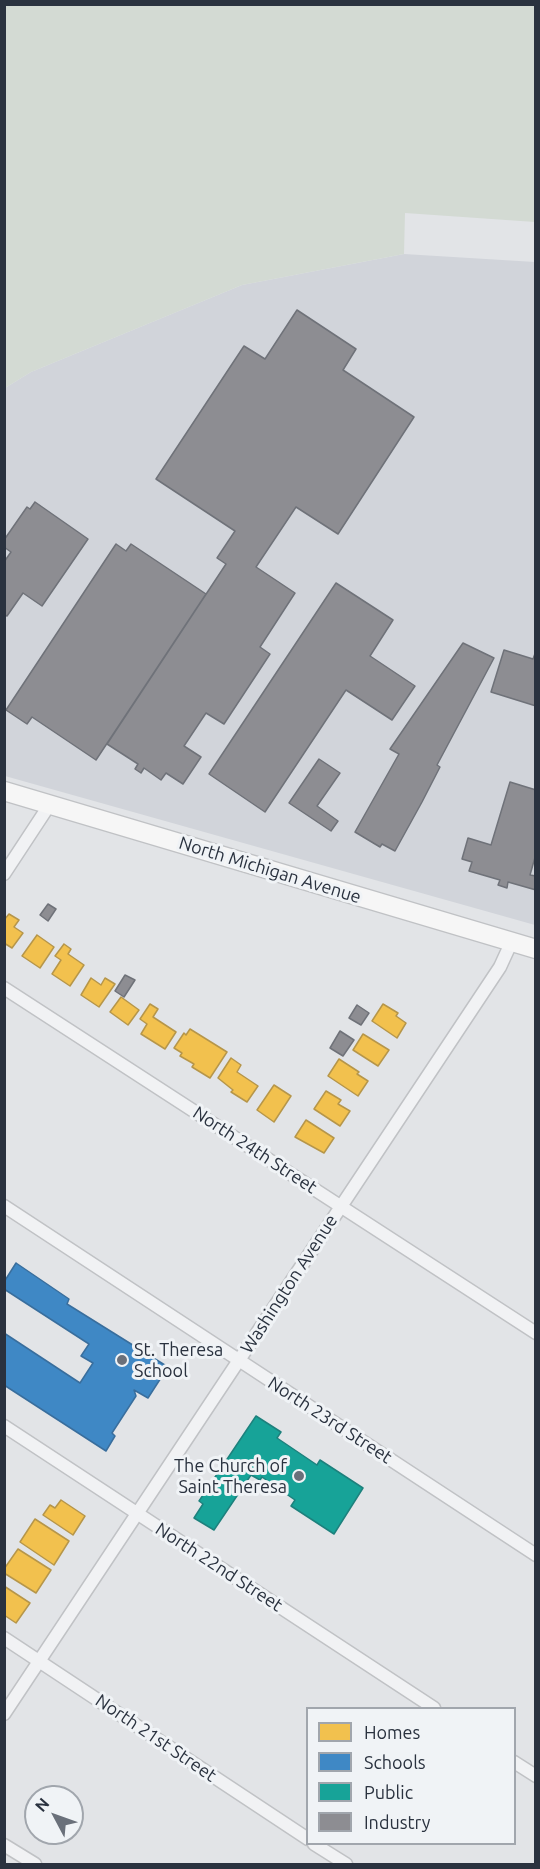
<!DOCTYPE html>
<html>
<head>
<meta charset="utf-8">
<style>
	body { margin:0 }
	#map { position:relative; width:540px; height:1869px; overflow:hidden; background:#e2e4e7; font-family:Ubuntu,sans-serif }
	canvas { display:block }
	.frame { position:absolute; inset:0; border:6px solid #2a323f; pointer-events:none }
	.legend { position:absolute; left:306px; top:1707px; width:210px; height:138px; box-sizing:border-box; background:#f0f3f6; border:2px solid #a1a6ad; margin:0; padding:8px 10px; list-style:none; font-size:18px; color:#2a323f }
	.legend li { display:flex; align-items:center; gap:12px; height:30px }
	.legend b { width:30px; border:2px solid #a1a6ad }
	.north { position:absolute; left:24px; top:1785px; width:60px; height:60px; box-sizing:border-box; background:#f0f3f6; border:2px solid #a1a6ad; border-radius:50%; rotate:311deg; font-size:16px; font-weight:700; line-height:24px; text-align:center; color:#2a323f }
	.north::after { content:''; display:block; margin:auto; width:21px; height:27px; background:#6a707a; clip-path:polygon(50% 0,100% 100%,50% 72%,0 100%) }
</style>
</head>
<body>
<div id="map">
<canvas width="540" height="1869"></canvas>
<div class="frame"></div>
<ul class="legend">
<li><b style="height:16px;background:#f2c14e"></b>Homes</li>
<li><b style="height:16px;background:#3f88c5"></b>Schools</li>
<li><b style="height:16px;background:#17a398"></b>Public</li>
<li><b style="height:16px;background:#8d8d92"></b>Industry</li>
</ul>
<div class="north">N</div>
</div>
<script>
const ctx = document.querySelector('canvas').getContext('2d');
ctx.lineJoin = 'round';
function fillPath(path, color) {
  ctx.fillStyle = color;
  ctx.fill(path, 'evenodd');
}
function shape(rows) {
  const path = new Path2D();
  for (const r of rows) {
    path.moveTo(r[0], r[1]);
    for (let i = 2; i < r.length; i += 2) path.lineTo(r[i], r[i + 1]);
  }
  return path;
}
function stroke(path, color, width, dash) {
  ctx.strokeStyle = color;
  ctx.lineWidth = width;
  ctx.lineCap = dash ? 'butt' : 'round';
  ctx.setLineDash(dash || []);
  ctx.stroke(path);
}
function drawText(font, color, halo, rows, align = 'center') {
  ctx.font = font + ' Ubuntu,sans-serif';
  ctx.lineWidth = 6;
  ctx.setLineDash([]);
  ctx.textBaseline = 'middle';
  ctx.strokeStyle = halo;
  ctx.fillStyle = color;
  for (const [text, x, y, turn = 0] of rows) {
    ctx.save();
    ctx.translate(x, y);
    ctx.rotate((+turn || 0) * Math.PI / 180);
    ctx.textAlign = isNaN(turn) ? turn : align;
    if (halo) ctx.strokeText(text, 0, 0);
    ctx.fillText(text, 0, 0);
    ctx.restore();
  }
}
fillPath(shape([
	[404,254,535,262,535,925,5,776,5,388,31,372,242,285]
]), '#d1d4da');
fillPath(shape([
	[5,4,535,5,535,222,405,213,404,254,242,285,31,372,5,388]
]), '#d3dad3');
const homes = shape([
	[9,914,19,920,14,927,23,933,12,948,4,943,4,920,9,914],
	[37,935,54,947,40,968,22,956,37,935],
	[64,944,71,949,68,954,84,965,70,986,52,974,61,960,55,956,64,944],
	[91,978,101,985,105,978,115,984,99,1007,81,995,91,978],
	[121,997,139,1010,128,1025,110,1012,121,997],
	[150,1004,158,1009,153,1017,176,1032,165,1049,141,1034,147,1024,140,1019,150,1004],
	[383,1004,398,1013,396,1016,406,1023,397,1038,372,1021,383,1004],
	[190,1029,227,1052,210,1078,192,1067,194,1064,180,1056,182,1053,174,1048,184,1033,186,1035,190,1029],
	[363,1034,389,1050,378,1066,353,1050,363,1034],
	[231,1058,241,1065,237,1072,258,1086,247,1102,231,1092,233,1090,218,1078,231,1058],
	[339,1059,359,1072,357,1074,368,1081,358,1096,328,1076,339,1059],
	[274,1085,291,1096,274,1122,257,1110,274,1085],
	[326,1091,341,1100,338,1104,350,1111,340,1126,314,1109,326,1091],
	[306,1120,334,1138,324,1153,295,1137,306,1120],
	[61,1500,85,1516,73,1535,43,1515,50,1505,55,1508,61,1500],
	[35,1519,69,1541,54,1565,20,1542,35,1519],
	[18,1549,51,1570,36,1593,4,1573,4,1569,18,1549],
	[4,1586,30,1603,16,1623,4,1615,4,1586]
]);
fillPath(homes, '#f2c14e');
stroke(homes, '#b6964a', 1.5);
const schools = shape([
	[16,1263,69,1299,67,1304,168,1367,148,1398,134,1390,136,1396,112,1433,115,1436,106,1451,4,1385,4,1333,80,1383,93,1363,81,1356,89,1344,4,1289,4,1282,16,1263]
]);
fillPath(schools, '#3f88c5');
stroke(schools, '#396e9d', 1.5);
const public = shape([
	[256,1416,281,1432,277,1438,317,1465,320,1460,363,1488,334,1534,291,1506,295,1500,262,1477,260,1480,251,1475,214,1530,194,1518,203,1504,199,1501,256,1416]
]);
fillPath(public, '#17a398');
stroke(public, '#1d817d', 1.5);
const industry = shape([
	[297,310,356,349,343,370,414,417,338,534,296,507,256,567,295,593,260,647,270,654,224,724,206,713,184,746,201,757,183,784,166,773,161,780,144,768,141,773,135,769,138,764,107,744,226,564,217,558,235,531,156,479,244,346,265,359,297,310],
	[35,502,88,539,42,606,23,593,7,616,4,615,4,562,11,552,4,547,4,540,27,507,30,509,35,502],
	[116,544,126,551,131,544,206,594,96,760,32,717,27,724,6,710,116,544],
	[336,583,393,620,370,656,415,686,392,720,346,690,265,812,209,774,336,583],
	[463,643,494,658,437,765,440,767,422,802,395,851,382,844,380,847,355,832,399,754,390,749,463,643],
	[504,650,533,659,536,651,536,706,491,692,504,650],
	[319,759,340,773,317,806,338,821,331,831,289,803,319,759],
	[510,782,536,790,536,854,530,875,536,876,536,890,508,882,507,888,498,885,500,880,469,871,472,862,462,859,468,838,491,845,510,782],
	[48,904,56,909,48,921,40,915,48,904],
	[125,975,135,980,124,997,115,991,125,975],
	[357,1005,369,1013,361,1025,349,1018,357,1005],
	[340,1031,354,1040,343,1056,330,1048,340,1031]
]);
fillPath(industry, '#8d8d92');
stroke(industry, '#6f7279', 1.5);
const street = shape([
	[4,874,50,804],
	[4,988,536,1333],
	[4,1206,536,1555],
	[4,1426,434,1708],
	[4,1638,308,1839],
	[4,1714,500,967,511,943],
	[514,1762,536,1776],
	[314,1844,346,1864],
	[4,1845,35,1864]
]);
const secondary = shape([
	[4,791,536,949]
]);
stroke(street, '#c0c2c5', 15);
stroke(secondary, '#c0c2c5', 21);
stroke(street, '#f1f2f4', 12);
stroke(secondary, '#f6f6f6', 18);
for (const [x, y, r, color] of [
	[122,1360,6,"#6a707a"],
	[299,1476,6,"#6a707a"]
]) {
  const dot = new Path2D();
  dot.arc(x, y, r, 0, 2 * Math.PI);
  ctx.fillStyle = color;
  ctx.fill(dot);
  stroke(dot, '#f0f3f6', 2);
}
drawText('18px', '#2a323f', '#f0f3f6', [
	["North Michigan Avenue",270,870,17],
	["North 24th Street",255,1150,33],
	["Washington Avenue",289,1284,-57],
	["North 23rd Street",330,1420,33],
	["North 22nd Street",219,1567,33],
	["North 21st Street",156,1738,34]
]);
drawText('18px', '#2a323f', '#f0f3f6', [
	["St. Theresa",134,1350],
	["School",134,1371],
	["The Church of",287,1466,"right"],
	["Saint Theresa",287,1487,"right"]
], 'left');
</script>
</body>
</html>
